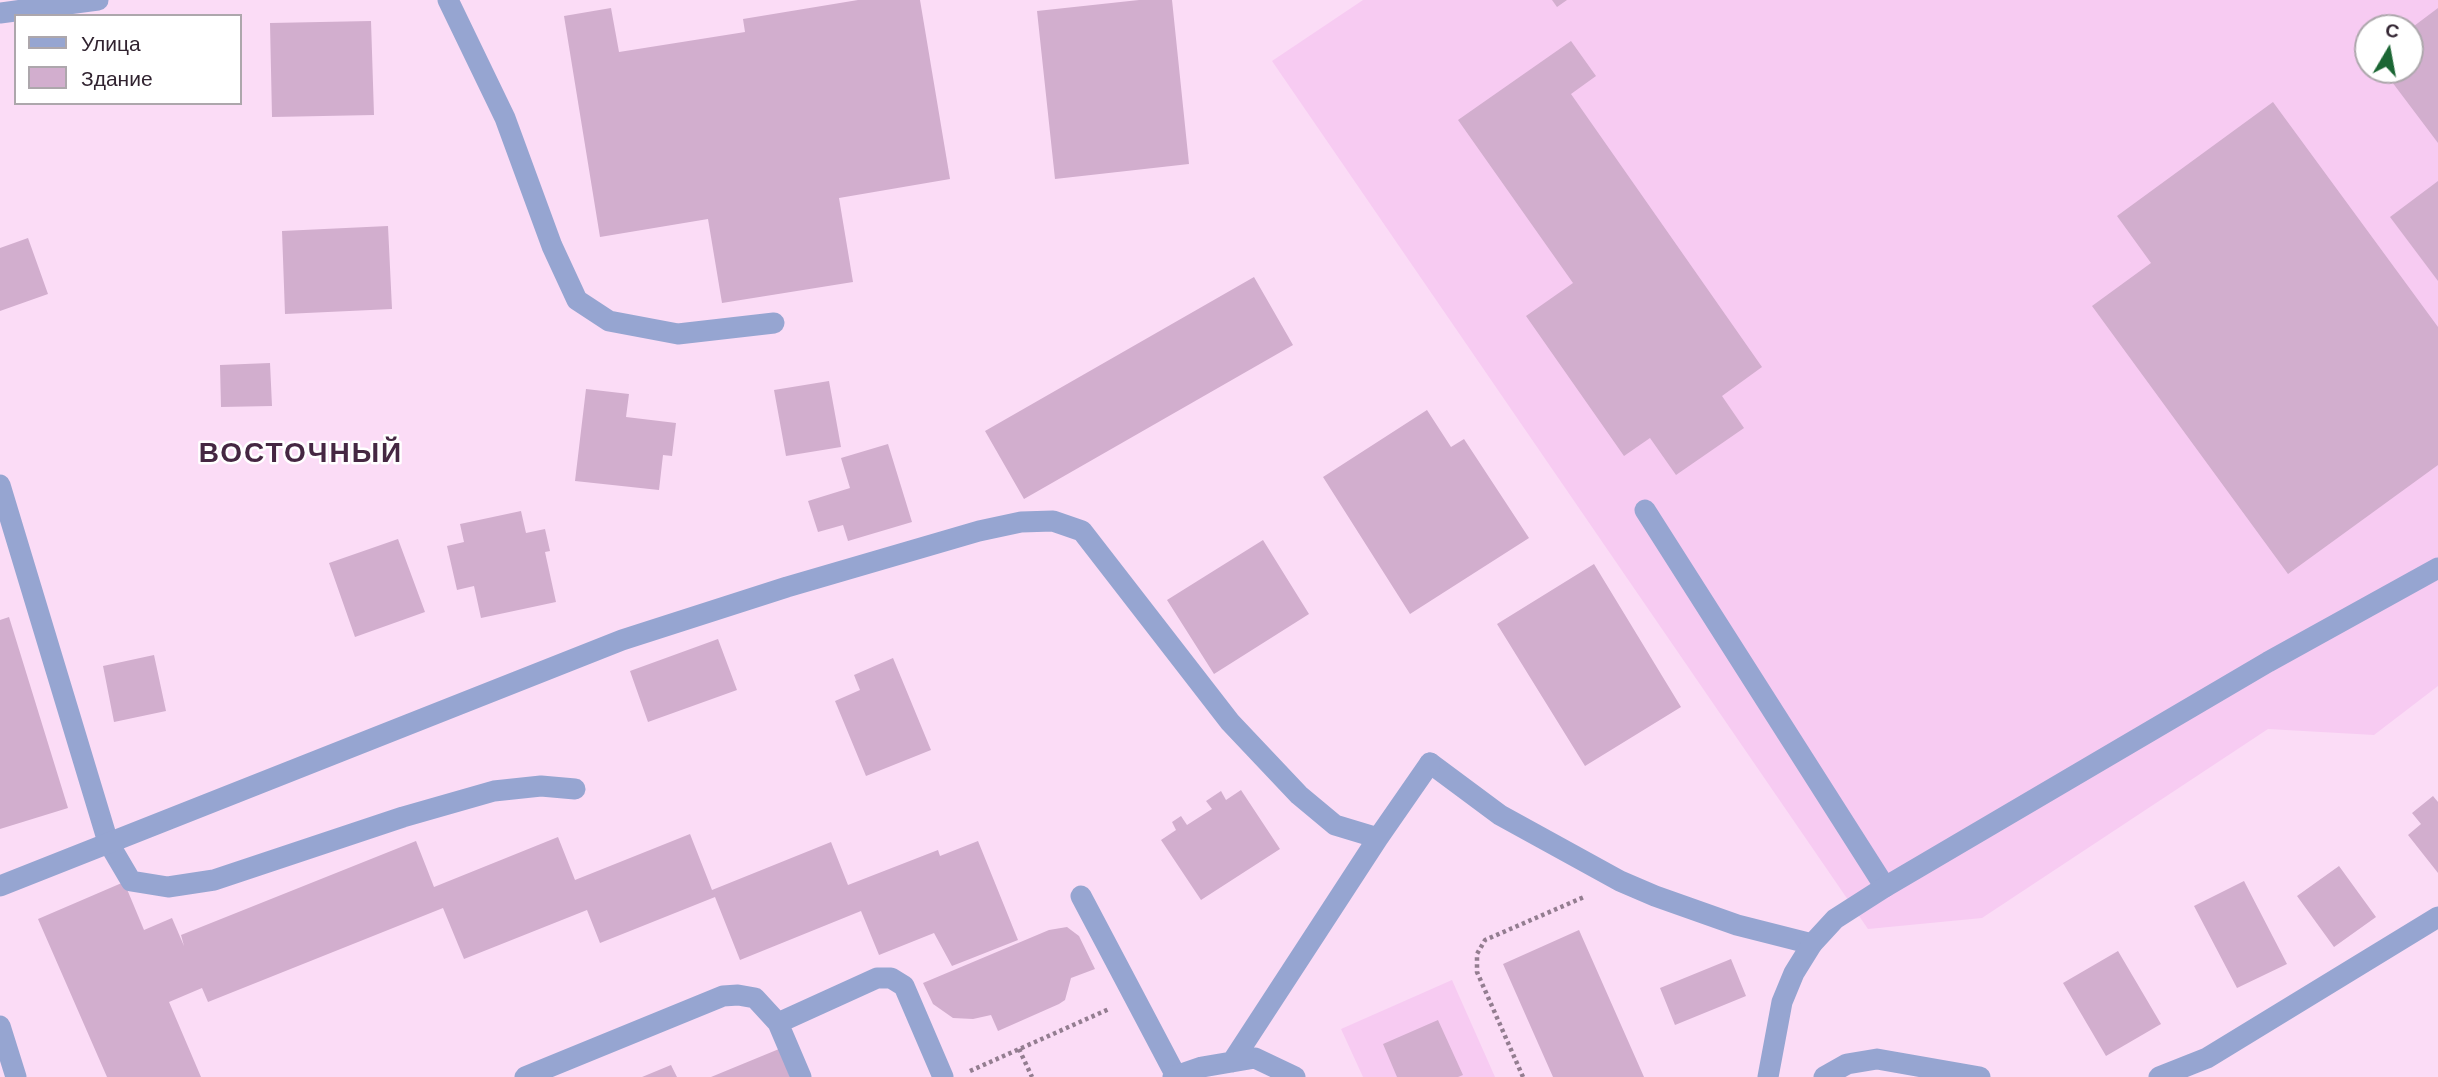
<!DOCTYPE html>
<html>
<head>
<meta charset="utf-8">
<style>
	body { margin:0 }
	#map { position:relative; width:2438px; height:1077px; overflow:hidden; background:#fbdcf6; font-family:Barlow,sans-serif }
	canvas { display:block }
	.legend { position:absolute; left:14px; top:14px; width:228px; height:91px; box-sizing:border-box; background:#fff; border:2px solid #ada7ac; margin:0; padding:9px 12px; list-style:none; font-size:21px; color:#312330 }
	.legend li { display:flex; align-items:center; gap:14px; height:35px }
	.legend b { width:35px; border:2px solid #ada7ac }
	.north { position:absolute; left:2354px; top:14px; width:70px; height:70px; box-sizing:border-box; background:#fff; border:2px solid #ada7ac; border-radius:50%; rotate:10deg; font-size:19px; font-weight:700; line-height:28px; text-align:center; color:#312330 }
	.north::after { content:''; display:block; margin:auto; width:24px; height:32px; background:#1b6634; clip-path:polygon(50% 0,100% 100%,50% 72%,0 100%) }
</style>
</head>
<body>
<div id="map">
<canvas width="2438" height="1077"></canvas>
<ul class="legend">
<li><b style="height:9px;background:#96a5d1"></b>Улица</li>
<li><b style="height:19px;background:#d2aece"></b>Здание</li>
</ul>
<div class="north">С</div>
</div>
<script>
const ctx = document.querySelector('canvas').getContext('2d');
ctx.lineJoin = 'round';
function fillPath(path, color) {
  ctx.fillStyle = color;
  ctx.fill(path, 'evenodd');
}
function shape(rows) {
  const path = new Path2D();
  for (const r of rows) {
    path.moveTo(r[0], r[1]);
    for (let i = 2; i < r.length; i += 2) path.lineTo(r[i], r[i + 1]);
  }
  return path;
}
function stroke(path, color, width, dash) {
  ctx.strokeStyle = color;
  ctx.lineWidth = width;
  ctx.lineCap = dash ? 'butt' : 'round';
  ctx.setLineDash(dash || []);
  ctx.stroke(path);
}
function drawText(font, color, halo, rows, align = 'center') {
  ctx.font = font + ' Barlow,sans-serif';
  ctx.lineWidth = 5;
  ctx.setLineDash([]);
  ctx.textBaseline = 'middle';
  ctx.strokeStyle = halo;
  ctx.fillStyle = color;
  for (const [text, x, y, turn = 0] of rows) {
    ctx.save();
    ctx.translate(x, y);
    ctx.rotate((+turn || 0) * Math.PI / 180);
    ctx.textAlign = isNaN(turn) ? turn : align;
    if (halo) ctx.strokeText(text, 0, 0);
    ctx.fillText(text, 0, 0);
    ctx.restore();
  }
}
fillPath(shape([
	[1363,0,2438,0,2438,686,2374,735,2268,729,1982,918,1868,929,1272,61],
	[2368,28,2410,28,2410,70,2368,70],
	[1452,980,1495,1077,1363,1077,1341,1029]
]), '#f7cbf2');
fillPath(shape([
	[858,0,920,0,950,179,839,198,853,282,722,303,708,219,600,237,564,16,611,8,619,52,745,32,743,19],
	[1139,0,1172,0,1189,164,1055,179,1037,11],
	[1552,0,1567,0,1557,7],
	[2438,8,2438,143,2383,70,2410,70,2410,29],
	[371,21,374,115,272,117,270,23],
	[1571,41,1596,76,1571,94,1762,367,1722,396,1744,428,1676,475,1650,438,1624,456,1526,316,1573,283,1458,120],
	[2273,102,2438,327,2438,465,2288,574,2092,306,2151,263,2117,216],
	[2438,181,2438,281,2390,217],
	[388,226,392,309,285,314,282,231],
	[28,238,48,294,0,311,0,248],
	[1254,277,1293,345,1024,499,985,431],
	[270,363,272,406,221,407,220,365],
	[829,381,841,447,786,456,774,390],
	[586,389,629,394,626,417,676,423,672,456,663,455,659,490,575,481],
	[1427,410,1451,447,1464,439,1529,538,1410,614,1323,477],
	[888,444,912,522,848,541,843,525,818,532,808,501,850,488,841,458],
	[521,511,526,533,545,529,550,551,545,552,556,602,481,618,474,586,457,590,447,546,464,542,460,524],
	[398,539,425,612,355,637,329,563],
	[1263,540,1309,614,1214,674,1167,600],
	[1594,564,1681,707,1585,766,1497,624],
	[9,617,68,808,0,829,0,620],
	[718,639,737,690,648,722,630,671],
	[154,655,166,711,114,722,103,666],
	[893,658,931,750,866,776,835,701,860,690,854,675],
	[1241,790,1280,849,1201,900,1161,840,1176,830,1172,822,1181,816,1187,825,1212,809,1206,801,1221,791,1226,800],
	[2433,796,2438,802,2438,873,2408,835,2421,824,2412,813],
	[690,834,712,890,831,842,848,885,938,850,940,856,978,841,1018,940,952,966,934,933,879,955,861,911,740,960,715,897,600,943,587,910,464,959,443,908,208,1002,202,988,169,1002,201,1077,107,1077,38,919,124,882,144,930,172,918,184,946,181,935,416,841,434,887,558,837,575,880],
	[2339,866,2376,917,2334,947,2297,896],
	[2244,881,2287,964,2237,988,2194,906],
	[1067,927,1079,936,1095,969,1071,978,1065,1000,1059,1004,998,1031,991,1015,973,1019,953,1018,933,1004,923,983,1049,930],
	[1579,930,1644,1077,1553,1077,1503,964],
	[2118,951,2161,1024,2106,1056,2063,983],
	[1731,959,1746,996,1675,1025,1660,988],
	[1438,1020,1463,1075,1458,1077,1397,1077,1383,1044],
	[779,1049,790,1077,711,1077],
	[671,1065,677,1077,642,1077]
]), '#d2aece');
stroke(shape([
	[1019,1049,1032,1077],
	[970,1071,1109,1009],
	[1523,1077,1477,972,1477,954,1485,940,1584,897]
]), '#937d90', 4.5, [3.5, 3.5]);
stroke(shape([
	[448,0,505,118,552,246,577,300,609,321,678,334,774,323],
	[0,13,98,0],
	[0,485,108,842,131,881,168,887,214,880,403,817,494,791,541,786,575,789],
	[1645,510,1885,887],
	[1430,763,1500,815,1620,881,1655,896,1737,925,1812,944],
	[1081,896,1176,1076],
	[778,1023,877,978,891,978,904,986,943,1077],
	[525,1077,723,996,738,995,755,998,778,1023,801,1077]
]), '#96a5d1', 21);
stroke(shape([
	[0,886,622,640,787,587,979,531,1021,522,1053,521,1082,531,1230,722,1299,795,1335,825,1378,838,1430,763],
	[0,1026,16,1077],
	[1232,1062,1378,838],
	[1173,1077,1202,1067,1255,1058,1295,1077],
	[1768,1077,1782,1002,1794,973,1812,944,1835,919,1885,887,2268,662,2438,568],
	[1824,1077,1847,1064,1877,1059,1980,1077],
	[2159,1077,2207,1058,2438,917]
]), '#96a5d1', 21);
ctx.letterSpacing = '2px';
drawText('bold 28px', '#452742', '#fff', [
	["ВОСТОЧНЫЙ",301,453]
]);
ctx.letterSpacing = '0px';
</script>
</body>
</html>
